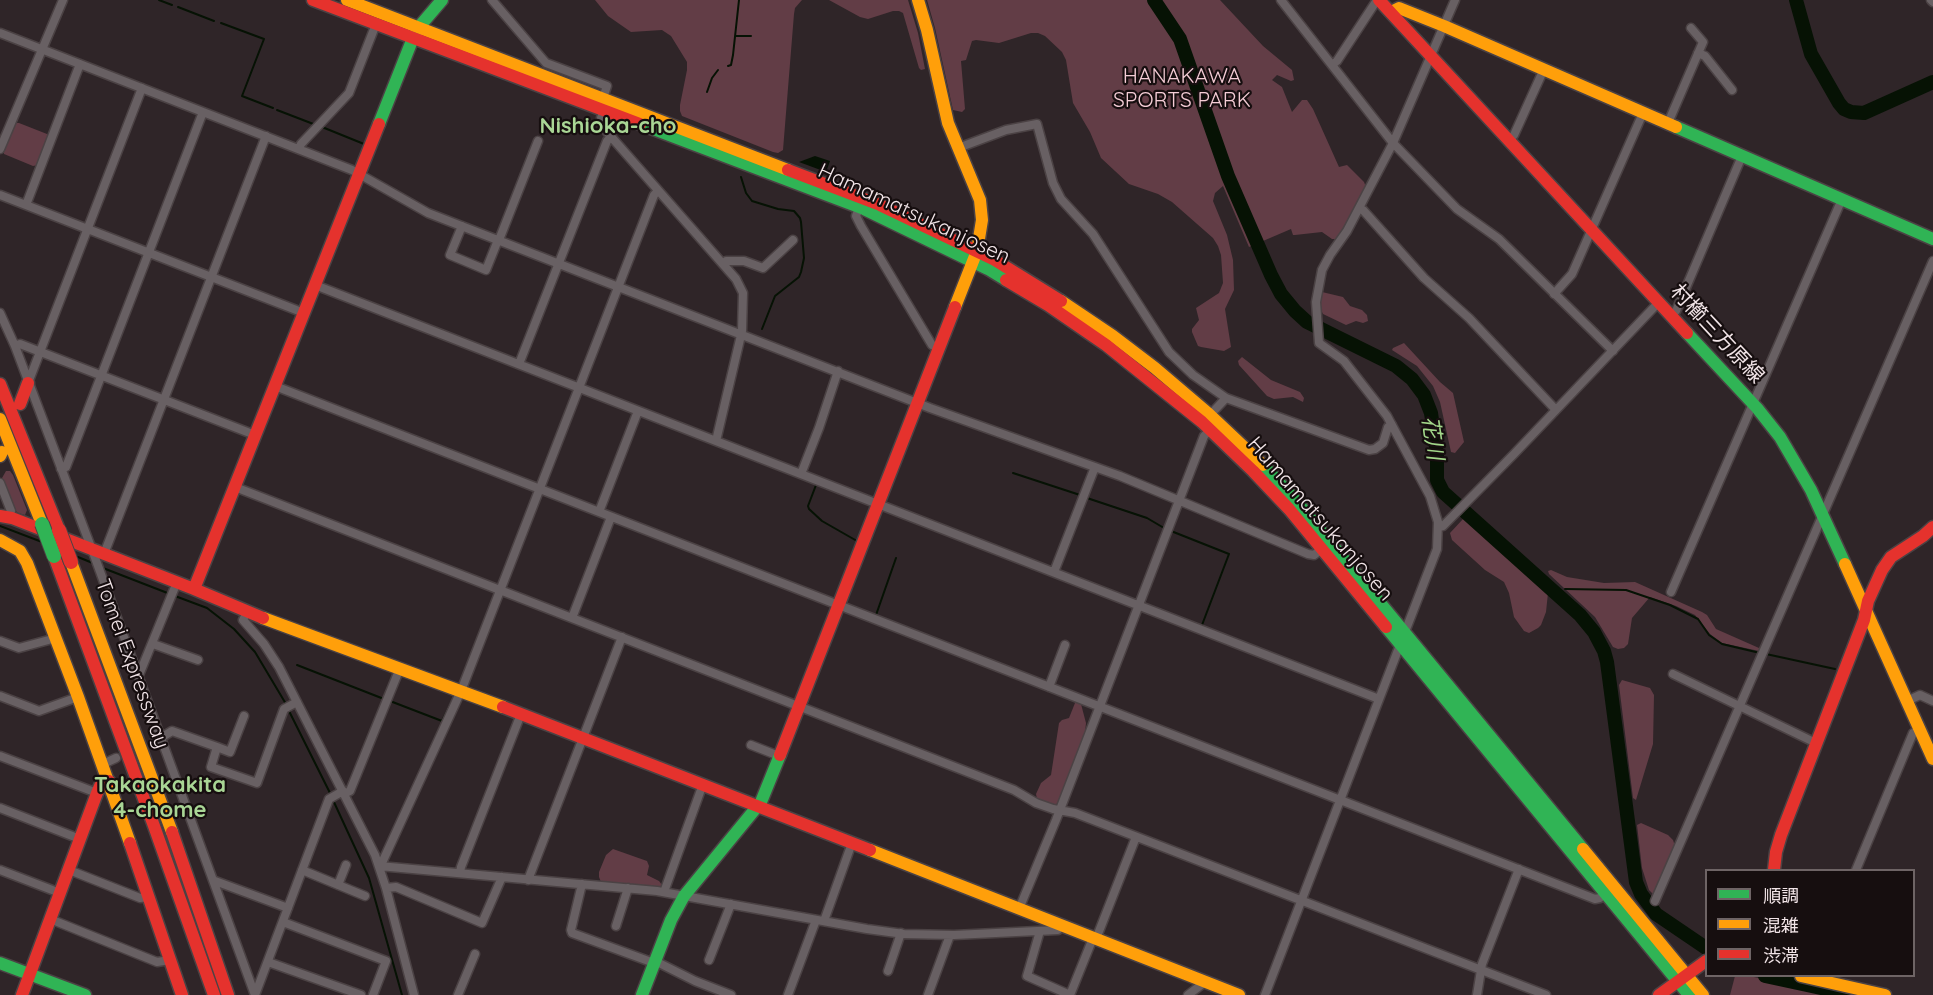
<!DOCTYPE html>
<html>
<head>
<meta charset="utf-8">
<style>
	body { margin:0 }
	#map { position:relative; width:1933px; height:995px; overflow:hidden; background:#2f2528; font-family:Quicksand,"Noto Sans JP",sans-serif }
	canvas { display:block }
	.legend { position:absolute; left:1705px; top:869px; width:210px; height:108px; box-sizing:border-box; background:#160e0f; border:2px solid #6e6465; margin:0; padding:8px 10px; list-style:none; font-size:18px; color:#f1e4e7 }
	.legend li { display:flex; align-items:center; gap:12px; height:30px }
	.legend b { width:30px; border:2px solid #6e6465 }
</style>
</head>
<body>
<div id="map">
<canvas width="1933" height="995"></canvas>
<ul class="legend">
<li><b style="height:8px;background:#30b455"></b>順調</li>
<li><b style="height:8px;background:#ff9f0a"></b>混雑</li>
<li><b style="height:8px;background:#e5322d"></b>渋滞</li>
</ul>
</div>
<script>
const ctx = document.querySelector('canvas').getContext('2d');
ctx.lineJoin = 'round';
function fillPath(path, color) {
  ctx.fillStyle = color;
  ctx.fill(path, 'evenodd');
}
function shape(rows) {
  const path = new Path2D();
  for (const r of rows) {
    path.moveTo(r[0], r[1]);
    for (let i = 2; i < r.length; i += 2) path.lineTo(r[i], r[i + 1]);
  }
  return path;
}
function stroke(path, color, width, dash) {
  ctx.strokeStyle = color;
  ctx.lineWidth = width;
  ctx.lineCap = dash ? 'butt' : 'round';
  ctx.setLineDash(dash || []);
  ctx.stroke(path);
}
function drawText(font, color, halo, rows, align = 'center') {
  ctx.font = font + ' Quicksand,"Noto Sans JP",sans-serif';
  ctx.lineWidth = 4.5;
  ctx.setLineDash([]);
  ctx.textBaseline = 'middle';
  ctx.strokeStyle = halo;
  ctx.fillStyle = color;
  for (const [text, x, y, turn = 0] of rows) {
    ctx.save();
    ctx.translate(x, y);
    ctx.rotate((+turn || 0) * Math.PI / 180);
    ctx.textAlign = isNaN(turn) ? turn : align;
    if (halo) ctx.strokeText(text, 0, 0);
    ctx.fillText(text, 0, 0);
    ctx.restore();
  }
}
fillPath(shape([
	[595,0,802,0,795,8,794,14,783,150,778,153,773,152,682,116,680,111,680,105,687,70,687,62,671,36,662,30,631,32,608,16],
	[829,0,908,0,918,33,925,69,921,70,919,68,903,13,899,11,893,11,868,19,860,17],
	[927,0,1220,0,1263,46,1292,70,1294,80,1291,81,1277,75,1272,80,1282,87,1292,112,1302,100,1307,100,1313,109,1339,167,1347,165,1364,182,1366,187,1344,229,1336,239,1332,239,1322,232,1295,235,1293,235,1291,229,1249,247,1223,186,1215,193,1213,201,1227,235,1233,260,1234,290,1225,309,1231,347,1224,351,1201,347,1198,346,1192,332,1192,329,1199,320,1196,308,1219,293,1223,283,1221,255,1218,246,1213,238,1172,202,1158,194,1129,184,1101,158,1090,132,1073,103,1066,60,1062,52,1045,36,1038,33,1031,33,999,43,976,40,972,41,966,60,961,61,965,109,962,112,953,110,935,28],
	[15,123,19,123,47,134,48,136,38,165,33,166,4,154,4,149],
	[1322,292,1343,297,1350,306,1362,310,1367,315,1368,321,1363,323,1356,321,1346,325,1323,314,1320,308],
	[1404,343,1440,382,1453,393,1464,442,1455,453,1451,452,1440,402,1433,386,1417,366,1392,350,1393,348],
	[1242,357,1271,380,1300,392,1304,398,1303,402,1293,397,1274,399,1267,396,1239,365,1238,361],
	[6,471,10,471,13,475,27,510,25,515,18,513,14,509,2,478],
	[1463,519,1469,520,1548,593,1546,612,1541,625,1538,628,1529,633,1524,631,1514,617,1509,593,1504,582,1485,570,1452,540,1450,533],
	[1551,570,1567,577,1604,583,1635,582,1702,612,1707,615,1716,629,1759,648,1759,651,1722,643,1710,634,1695,615,1676,606,1650,597,1632,618,1628,644,1624,648,1618,649,1613,647,1595,617,1549,574,1548,571],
	[1622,680,1650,688,1654,695,1653,744,1636,800,1633,798,1619,685],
	[1078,702,1081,704,1086,723,1085,733,1059,802,1054,806,1037,799,1036,794,1041,783,1051,775,1059,723,1062,720,1069,718,1075,703],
	[1641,823,1668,835,1673,840,1675,846,1656,893,1653,894,1649,890,1642,868,1637,825],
	[613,849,647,861,649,866,647,875,659,881,662,885,661,888,605,883,601,882,599,877,599,872,606,855],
	[1735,976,1749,976,1838,995,1730,995]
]), '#623d46');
fillPath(shape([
	[815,156,830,161,826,172,799,162]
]), '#061204');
stroke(shape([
	[159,0,172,5],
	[178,7,214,21],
	[221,23,264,39,242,96,273,108],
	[736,36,751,36],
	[728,66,731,65,733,55,739,0],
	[707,92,712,78,718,70],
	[277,110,316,125],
	[322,127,364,144],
	[741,177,746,193,752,201,778,209,794,211,800,218,801,222,804,258,801,272,799,277,775,296,762,329],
	[1013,473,1080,495],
	[816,485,808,506,809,509,822,521,857,541],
	[1087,498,1147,518,1164,528],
	[0,526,42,542],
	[1171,531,1229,554,1202,625],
	[78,557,95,564],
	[103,568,170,594],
	[1550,588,1556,588],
	[1565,589,1626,590,1670,605,1698,619,1709,635,1722,644,1760,653],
	[175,596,207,608,234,629,255,652,286,704],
	[876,615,896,558],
	[1766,654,1835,669],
	[297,665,384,699],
	[390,701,442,721,455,695],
	[288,709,331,795],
	[333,800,369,878,402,995]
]), '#061204', 2);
stroke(shape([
	[1154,0,1180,39,1228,176,1271,275,1281,294,1295,311,1307,322,1396,366,1412,379,1424,395,1431,413,1437,454,1437,480,1443,492,1580,615,1594,632,1604,651,1607,662,1636,882,1641,894,1656,914,1706,948],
	[1796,0,1811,54,1839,103,1844,109,1851,112,1864,113,1933,82],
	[1765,976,1854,995]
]), '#061204', 14);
const street = shape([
	[492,0,546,63,607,86,603,98],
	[1281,0,1393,143,1457,209,1499,239,1613,351],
	[1931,0,1933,2],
	[0,33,352,170,428,213,930,408,1120,476,1308,554,1314,555,1323,548],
	[1698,53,1705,56,1732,90],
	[1332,65,1337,61,1377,0],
	[604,110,601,118,607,132,736,279,743,293,742,331,716,441],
	[1668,123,1703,42,1691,28],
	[1509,140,1514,135,1544,69],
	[958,148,1006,130,1037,124,1053,183,1061,199,1093,234,1169,352,1193,375,1226,398,1369,450,1375,449,1383,443,1388,427,1392,425],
	[0,149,63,0],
	[299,149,301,144,349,93,376,24],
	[0,195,304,313],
	[26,205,80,64],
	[859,208,856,216,861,226,932,345,939,348],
	[1359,208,1363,210,1424,278,1469,318,1556,410],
	[462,226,450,255,486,270,498,240],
	[499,240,538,141],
	[723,264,726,261,744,261,763,268,793,240],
	[315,285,1379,699],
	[1554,294,1572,274,1643,113],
	[0,313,15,346,94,555,255,995],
	[1671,315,1676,311,1742,156],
	[15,346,20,344,255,435],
	[519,364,607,141,611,137],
	[28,383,142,88],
	[275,386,1595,899,1600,898,1606,893],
	[1210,415,1226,398],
	[61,469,66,467,203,112],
	[801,474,819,428,838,371],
	[0,483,11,511,9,517],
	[235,487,1014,790,1036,803,1053,809,1075,813,1546,995],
	[599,512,638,411],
	[1439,527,1443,526,1514,454,1659,302],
	[104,554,266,136],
	[1054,572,1095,467],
	[1671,592,1842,199],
	[247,612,243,620,264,644,279,667,375,855,386,888,414,995],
	[572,618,611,517],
	[0,641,19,648,56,638],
	[153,644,198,660],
	[1673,674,1816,743],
	[139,675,177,582],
	[1049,687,1065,645],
	[0,696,39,711,78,697],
	[1907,701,1920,695,1933,701],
	[154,742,172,731,217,747,211,767,257,783,284,709,297,702],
	[751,745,779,756],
	[217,747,230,752,244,716],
	[0,756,97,793],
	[103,764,116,758],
	[344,794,350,791,400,668],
	[0,808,80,839],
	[381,865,461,691,654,195,658,191],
	[379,866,657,891,867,929,904,934,954,935,1058,930,1060,925],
	[0,870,60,893],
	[69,870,140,898,149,897],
	[302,870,365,896],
	[1856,870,1913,733,1920,730],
	[460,873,461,867,521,714],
	[528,880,622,637],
	[215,881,288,908],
	[582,884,571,930,572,933,654,963],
	[338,885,346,865],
	[386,888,396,887,482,923,502,877],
	[664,892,703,784],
	[1655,901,1933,261],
	[1019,909,1056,820,1204,436,1210,430],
	[50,919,157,962,170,960],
	[824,921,852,843],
	[283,922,386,961,373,995],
	[616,926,628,888],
	[1040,931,1027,976,1070,995],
	[1096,939,1136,837],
	[709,960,731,904],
	[655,961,695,981,731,995],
	[268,962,361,995],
	[888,971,901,933],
	[255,995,329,799,343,791],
	[458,995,475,954],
	[788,995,816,920],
	[928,995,950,935],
	[1070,995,1093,938],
	[1188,995,1205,982],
	[1265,995,1437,549,1438,522,1430,496,1387,416,1344,361,1319,343,1316,302,1322,270,1330,255,1347,231,1393,143,1455,0],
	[1477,995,1482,964,1519,869]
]);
const fast = shape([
	[379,124,413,38,419,27,442,0],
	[640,124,864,209,988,269,1006,280],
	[1676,127,1933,239],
	[1687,333,1757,408,1780,437,1811,490,1845,564],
	[1263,465,1297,502,1583,849],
	[1386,627,1689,995],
	[0,963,85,995],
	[642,995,671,920,684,896,761,802,780,755]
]);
const slow = shape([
	[347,0,788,170],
	[918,0,927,30,948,123,980,200,982,220,977,251,955,307],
	[1391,12,1399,8,1444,26,1676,127],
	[1061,301,1113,336,1155,368,1209,414,1263,465],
	[0,419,42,524],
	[0,456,2,452],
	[0,540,20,551,27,563,78,697,130,843],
	[71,562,172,832],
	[1845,564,1933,759],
	[263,618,503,707],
	[1583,849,1703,995],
	[870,850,1239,995],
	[1801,976,1885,995]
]);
const jam = shape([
	[313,0,640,124],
	[1379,0,1687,333],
	[788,170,880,205,993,259,1061,301],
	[1006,280,1048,305,1106,345,1202,422,1253,471,1289,509,1386,627],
	[0,384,59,530],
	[20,404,28,383],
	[0,516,12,518,194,589,263,618],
	[54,556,154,826,214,995],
	[194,589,379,124],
	[503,707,870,850],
	[780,755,955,307],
	[172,832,228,995],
	[130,843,182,995],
	[1774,870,1776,852,1781,835,1864,620,1868,601,1882,570,1891,557,1923,536,1933,527],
	[22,995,97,793,100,786,109,781],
	[1659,995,1706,961]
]);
stroke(street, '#4b4244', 11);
stroke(fast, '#4b4244', 15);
stroke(slow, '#4b4244', 15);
stroke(jam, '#4b4244', 15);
stroke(street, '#686063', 8);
stroke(fast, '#30b455', 12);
stroke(slow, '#ff9f0a', 12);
stroke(jam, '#e5322d', 12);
const fastBridge = shape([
	[42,524,54,556]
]);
const jamBridge = shape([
	[59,530,71,562]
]);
stroke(fastBridge, '#4b4244', 16, []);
stroke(jamBridge, '#4b4244', 16, []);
stroke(fastBridge, '#30b455', 14);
stroke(jamBridge, '#e5322d', 14);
drawText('21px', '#f5cdd6', '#160e0f', [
	["HANAKAWA",1182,77],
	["SPORTS PARK",1182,101]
]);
drawText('21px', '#f1e4e7', '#160e0f', [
	["Hamamatsukanjosen",914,214,25],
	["村櫛三方原線",1717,334,47],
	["Hamamatsukanjosen",1320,519,49],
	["Tomei Expressway",132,664,70]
]);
drawText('bold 22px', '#a9d695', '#160e0f', [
	["Nishioka-cho",608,126],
	["Takaokakita",160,785],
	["4-chome",160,810]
]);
drawText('italic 22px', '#a2d78a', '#160e0f', [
	["花川",1432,438,82]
]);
</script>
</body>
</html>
